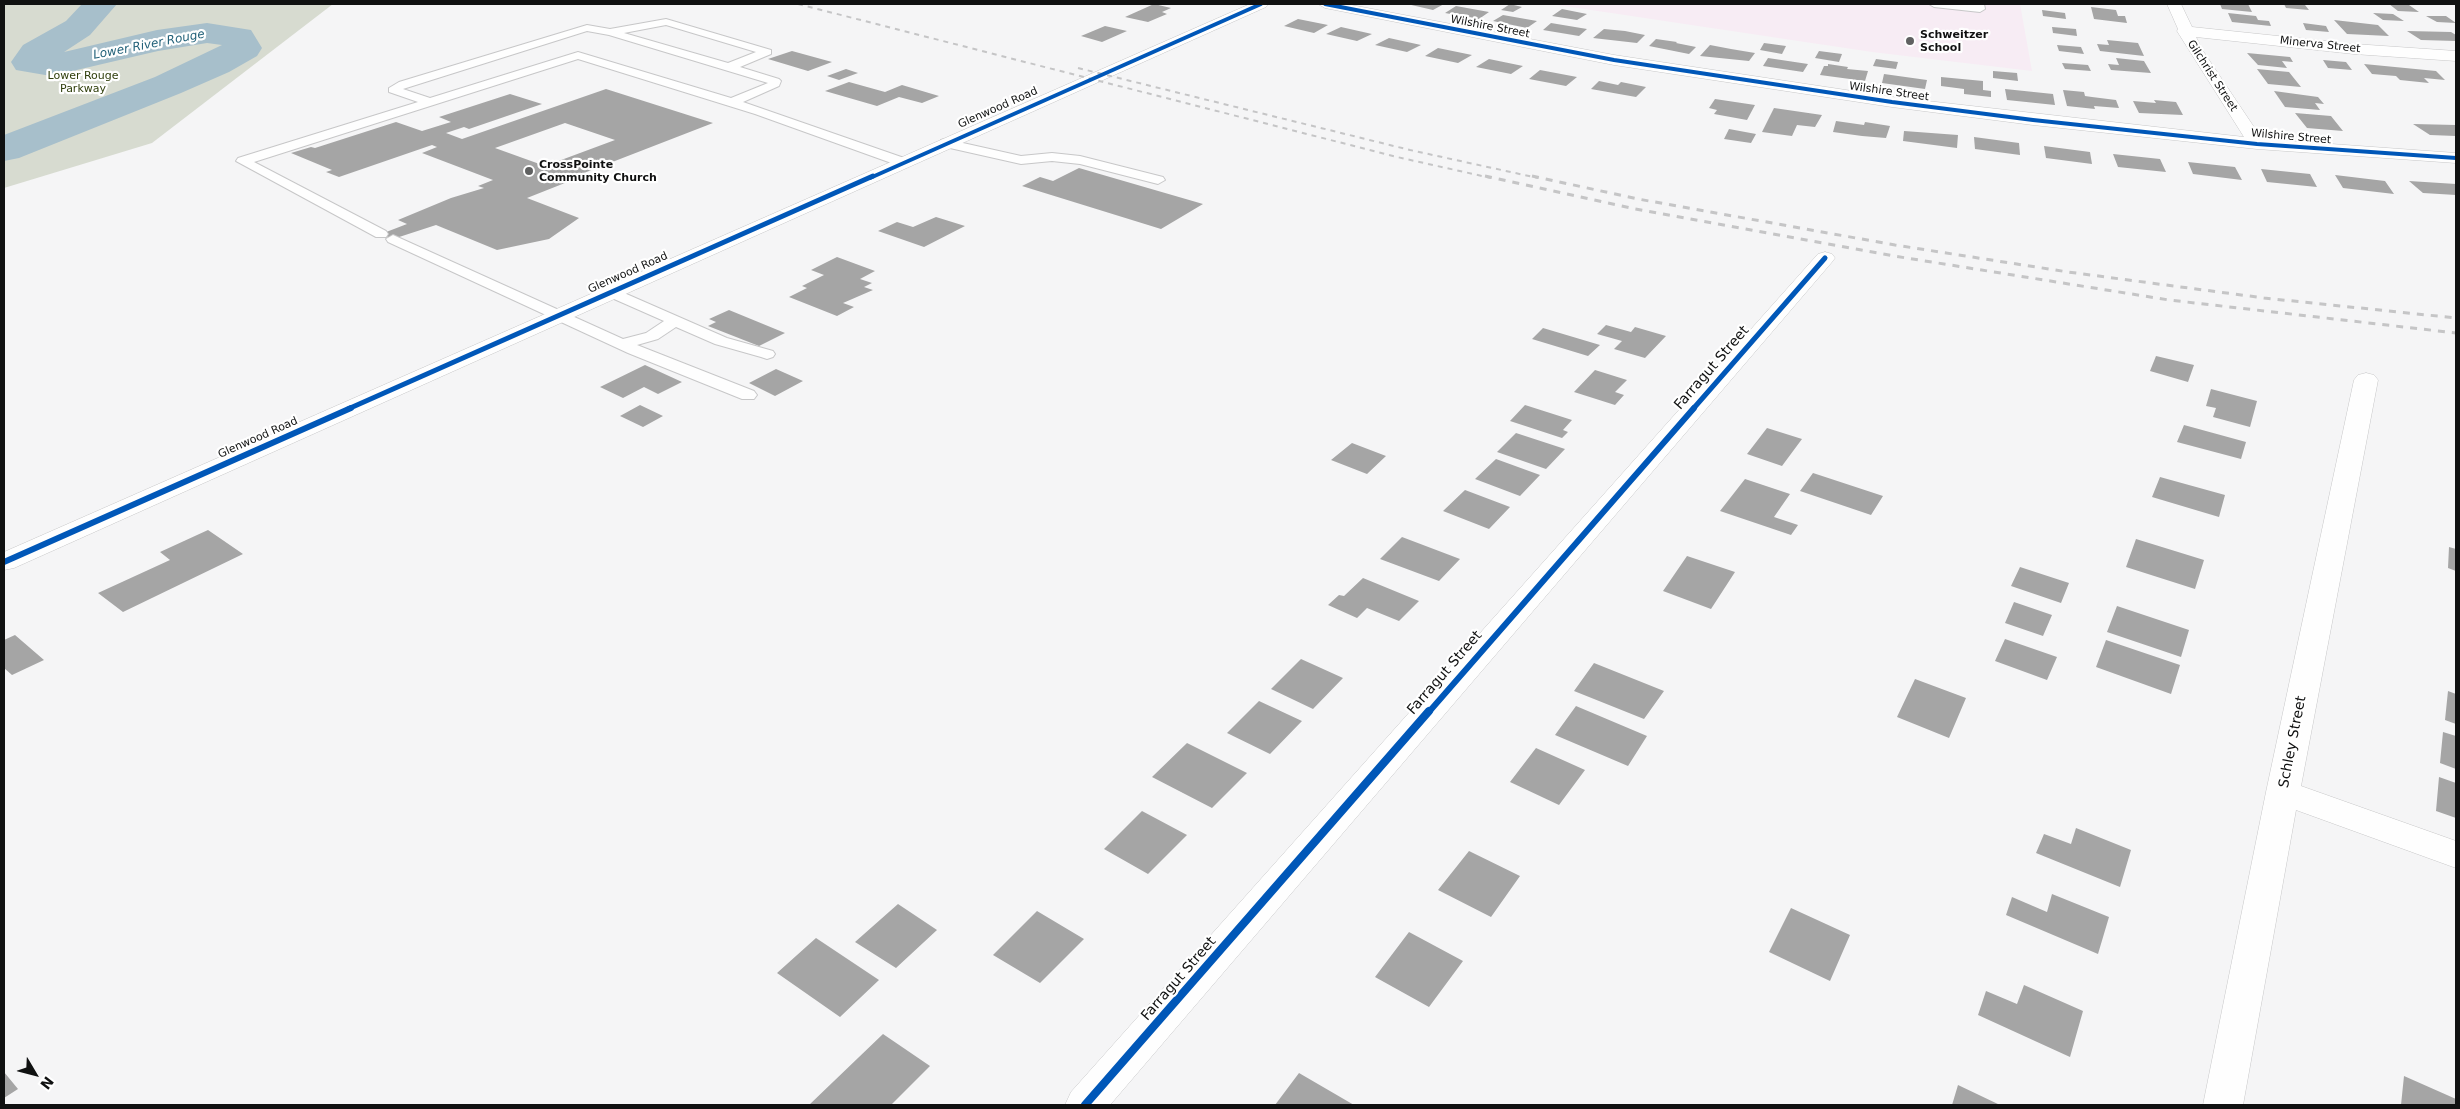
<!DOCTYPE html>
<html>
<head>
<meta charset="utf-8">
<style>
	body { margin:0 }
	#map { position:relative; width:2460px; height:1109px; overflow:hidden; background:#f5f5f6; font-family:"DejaVu Sans",sans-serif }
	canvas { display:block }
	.frame { position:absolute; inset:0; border:5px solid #101111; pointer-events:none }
	.north { position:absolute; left:10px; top:1049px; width:50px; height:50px; -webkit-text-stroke:4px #fff; paint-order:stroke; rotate:127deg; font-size:14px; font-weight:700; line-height:20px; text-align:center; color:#101111 }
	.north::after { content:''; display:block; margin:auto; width:18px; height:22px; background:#101111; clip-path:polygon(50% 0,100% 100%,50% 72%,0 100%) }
</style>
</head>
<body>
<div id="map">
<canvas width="2460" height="1109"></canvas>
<div class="frame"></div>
<div class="north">N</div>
</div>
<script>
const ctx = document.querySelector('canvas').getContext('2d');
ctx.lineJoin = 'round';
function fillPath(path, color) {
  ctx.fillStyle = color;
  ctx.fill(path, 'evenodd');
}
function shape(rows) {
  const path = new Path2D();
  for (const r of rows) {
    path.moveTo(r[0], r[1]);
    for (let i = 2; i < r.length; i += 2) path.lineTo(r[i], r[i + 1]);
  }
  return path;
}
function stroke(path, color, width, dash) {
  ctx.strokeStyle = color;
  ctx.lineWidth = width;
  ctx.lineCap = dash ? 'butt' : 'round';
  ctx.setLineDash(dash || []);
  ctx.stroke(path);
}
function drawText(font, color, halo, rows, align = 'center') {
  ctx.font = font + ' "DejaVu Sans",sans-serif';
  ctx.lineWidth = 4.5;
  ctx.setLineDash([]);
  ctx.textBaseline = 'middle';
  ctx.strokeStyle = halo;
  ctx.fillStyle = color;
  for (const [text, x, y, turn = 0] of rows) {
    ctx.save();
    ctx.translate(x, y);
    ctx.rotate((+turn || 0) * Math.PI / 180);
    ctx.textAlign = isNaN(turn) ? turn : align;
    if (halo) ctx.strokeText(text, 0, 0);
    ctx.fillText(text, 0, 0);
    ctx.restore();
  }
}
fillPath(shape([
	[1551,4,2020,4,2032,71,1872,52]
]), '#f7ecf4');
fillPath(shape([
	[4,4,333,4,152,143,4,188]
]), '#d7dbd0');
fillPath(shape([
	[82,4,117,4,90,35,64,52,157,30,207,23,251,30,262,48,257,56,229,72,181,93,19,158,4,161,4,135,155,77,222,45,207,43,158,51,51,76,16,70,11,62,23,45,66,21,82,4]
]), '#a7bfcb');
fillPath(shape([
	[1154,4,1171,8,1162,12,1167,14,1148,22,1125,17],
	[1407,4,1444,4,1433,10],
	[1510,4,1522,7,1513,12,1501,10],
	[2220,4,2248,4,2252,12,2222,9],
	[2284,4,2305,5,2309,10,2286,8],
	[2389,4,2409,5,2419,12,2398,11],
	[1456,6,1489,12,1479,19,1445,13],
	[2091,7,2116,10,2118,16,2125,16,2127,23,2094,19],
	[1562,9,1587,14,1577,20,1552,16],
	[2042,10,2065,13,2066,19,2043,16],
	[2228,13,2256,16,2258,20,2269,21,2271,26,2232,22],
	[2373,13,2393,14,2404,21,2383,20],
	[1503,15,1537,21,1527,28,1493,21],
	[2426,16,2446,16,2456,23,2437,22],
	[1298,19,1328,25,1314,33,1284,26],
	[2334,20,2378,25,2389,36,2347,34],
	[1551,23,1587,29,1579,36,1543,30],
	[2303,23,2326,26,2329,32,2306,30],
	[1105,26,1127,31,1102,42,1081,36],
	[1341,27,1372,34,1357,41,1326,34],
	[2052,27,2076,29,2077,36,2053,33],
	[1604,29,1625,31,1645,35,1637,43,1593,38],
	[2407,31,2451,32,2456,35,2456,41,2421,40],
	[1389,38,1421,45,1407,52,1375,45],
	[1656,39,1677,42,1676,43,1696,47,1689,54,1649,46],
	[2107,40,2138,43,2144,56,2100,51,2097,44,2109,45],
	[1764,43,1786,46,1782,54,1760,50],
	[1710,45,1731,49,1755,53,1749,61,1700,56],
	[2057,45,2081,47,2084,54,2059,51],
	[1438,48,1472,55,1458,63,1425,56],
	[792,51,832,62,808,71,768,59],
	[1819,51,1842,54,1839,62,1815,58],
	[2247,53,2290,57,2293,62,2282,61,2287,68,2258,65],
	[1768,58,1808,64,1803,72,1763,66],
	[2116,58,2144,61,2151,73,2111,70,2108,64,2119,65],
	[1489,59,1523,66,1511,74,1476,67],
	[1876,59,1898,62,1896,69,1873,66],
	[2323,60,2346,62,2352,70,2328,68],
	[2062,63,2088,65,2091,71,2065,69],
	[1828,64,1848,67,1847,69,1868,71,1865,81,1820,75,1824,66,1828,66],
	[2364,64,2436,71,2445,80,2424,78,2429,83,2400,80,2396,76,2372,74],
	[846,69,858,73,839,80,827,76],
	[2257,69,2289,72,2301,87,2268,84],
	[1540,70,1577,77,1566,86,1529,79],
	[1993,71,2017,73,2018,81,1993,78],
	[1884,74,1927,80,1925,89,1882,83],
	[1941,77,1983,81,1983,90,1991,91,1991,97,1964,94,1964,89,1941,86],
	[1599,81,1618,85,1621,82,1646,87,1636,97,1591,89],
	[849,82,885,92,902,85,939,96,922,103,899,97,877,106,825,91],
	[606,89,713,123,571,178,575,179,527,198,579,218,549,239,497,250,436,225,393,239,381,234,407,224,398,220,451,198,484,188,478,186,493,180,422,153,437,147,432,145,339,177,326,172,332,170,291,153,311,147,315,148,396,122,422,131,451,122,439,117,510,94,542,104,469,129,464,127,446,133,462,139],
	[565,123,615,140,545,166,495,148],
	[2005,89,2053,94,2055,105,2007,100],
	[2063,90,2084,92,2085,96,2092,97,2116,100,2119,108,2094,106,2095,109,2067,106],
	[2274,91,2318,97,2324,104,2315,103,2320,110,2285,107],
	[1715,99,1755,105,1747,120,1714,114,1717,110,1709,108],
	[2154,100,2176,102,2183,115,2139,113,2133,101,2156,103],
	[1774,108,1822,115,1815,127,1797,125,1792,136,1762,132],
	[2295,113,2331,116,2343,131,2307,128],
	[1836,121,1864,125,1865,122,1890,126,1886,138,1862,136,1833,132],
	[2413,124,2456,125,2456,136,2430,135],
	[1729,129,1756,134,1751,143,1724,139],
	[1904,131,1958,135,1957,148,1903,141],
	[1974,137,2019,143,2020,155,1975,149],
	[2044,146,2090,152,2092,164,2046,158],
	[2113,154,2160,159,2166,172,2118,167],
	[2188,162,2235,167,2242,180,2193,174],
	[1079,168,1203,204,1161,229,1022,186,1040,177,1053,181],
	[2261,169,2310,174,2317,187,2267,182],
	[2335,175,2385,181,2394,194,2343,188],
	[2409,181,2456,184,2456,195,2423,193],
	[936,217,965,226,924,247,878,231,897,222,913,227],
	[837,257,875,271,860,279,872,283,864,287,873,290,843,303,854,307,837,316,789,297,807,288,802,286,824,275,811,270],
	[729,310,785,333,759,346,708,326,716,322,709,319],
	[1606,325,1631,332,1635,327,1666,336,1645,358,1614,349,1622,341,1597,334],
	[1543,328,1600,345,1588,356,1532,339],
	[2156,356,2194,365,2188,382,2150,371],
	[645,365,682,382,658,394,644,387,623,398,600,387],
	[776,369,803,381,775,396,749,383],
	[1595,370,1627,380,1615,392,1624,395,1615,405,1574,392],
	[2211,389,2257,401,2250,427,2213,417,2216,408,2206,406],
	[640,405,663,416,643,427,620,416],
	[1525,405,1572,420,1563,430,1568,432,1562,438,1510,421],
	[2184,425,2246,442,2241,459,2177,442],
	[1767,428,1802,439,1782,466,1747,454],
	[1516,433,1565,449,1546,469,1497,452],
	[1352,443,1386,456,1367,474,1331,460],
	[1496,459,1540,475,1520,496,1475,479],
	[1813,473,1883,496,1871,515,1800,491],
	[2160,477,2225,495,2219,517,2152,497],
	[1745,479,1790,494,1774,517,1798,525,1791,535,1720,511],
	[1465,490,1510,507,1489,529,1443,511],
	[208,530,243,554,123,612,98,593,170,560,160,552],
	[1402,537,1460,559,1439,581,1380,559],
	[2136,539,2204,560,2195,589,2126,567],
	[2449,547,2456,549,2456,571,2448,568],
	[1687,556,1735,572,1711,609,1663,591],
	[2020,567,2069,583,2061,603,2011,586],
	[1363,578,1419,601,1399,621,1367,608,1357,618,1328,605,1339,595,1344,596],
	[2014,602,2052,615,2043,636,2005,623],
	[2117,606,2189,630,2181,657,2107,632],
	[15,635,44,660,12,675,4,668,4,640],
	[2005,639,2057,657,2047,680,1995,661],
	[2106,640,2180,665,2171,694,2096,667],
	[1301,659,1343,678,1313,709,1271,689],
	[1594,663,1664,691,1644,719,1574,691],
	[1915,679,1966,698,1949,738,1897,717],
	[2448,691,2456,694,2456,724,2445,720],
	[1259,701,1302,721,1270,754,1227,733],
	[1576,706,1647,736,1628,766,1555,735],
	[2443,732,2456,736,2456,769,2440,763],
	[1187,743,1247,773,1212,808,1152,777],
	[1536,748,1585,770,1559,805,1510,782],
	[2439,777,2456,783,2456,818,2436,811],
	[1142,811,1187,835,1148,874,1104,849],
	[2076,828,2131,850,2120,887,2036,853,2044,834,2071,844],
	[1469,851,1520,876,1491,917,1438,890],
	[2052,894,2109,917,2098,954,2006,915,2012,897,2047,912],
	[898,904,937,930,896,968,855,942],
	[1791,908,1850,935,1830,981,1769,952],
	[1037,911,1084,939,1040,983,993,955],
	[1409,932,1463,961,1429,1007,1375,977],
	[816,938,879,980,840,1017,777,973],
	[2024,985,2083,1011,2070,1057,1978,1015,1986,991,2017,1004],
	[883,1034,930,1066,891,1105,809,1105],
	[4,1072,18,1089,4,1098],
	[1299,1073,1354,1105,1275,1105],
	[2404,1076,2456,1099,2456,1105,2401,1105],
	[1958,1085,2000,1105,1952,1105]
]), '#a5a5a5');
const service = shape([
	[1929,4,1984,4,1985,9,1980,12,1934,7,1929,4],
	[666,19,771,50,771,54,740,67,779,79,781,81,779,86,743,102,907,159,909,162,907,165,897,165,755,114,578,59,254,162,386,231,388,234,386,237,376,237,236,161,238,158,418,102,389,92,389,88,399,82,587,25,610,29,666,19],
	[666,25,756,52,728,63,624,33,666,25],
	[587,31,609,35,768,83,731,98,578,52,430,98,403,89,587,31],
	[945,139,1021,156,1052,153,1080,156,1163,177,1165,180,1158,184,1080,164,1052,161,1021,164,941,146,939,143,941,140,945,139],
	[393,235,623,339,646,333,664,321,605,295,602,292,605,289,615,289,727,338,773,351,775,354,773,357,767,359,761,357,715,344,676,327,658,339,637,345,754,391,757,395,754,399,742,399,628,353,388,242,386,239,393,235]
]);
const minor = shape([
	[1318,4,1346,4,1614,55,1892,97,2244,137,2177,31,2178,29,2167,4,2181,4,2192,27,2354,44,2456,51,2456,61,2354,54,2196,37,2203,51,2262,139,2456,153,2456,163,2257,149,2033,125,1892,107,1614,65,1325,8,1318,4],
	[1825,252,1832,254,1835,258,1832,262,1110,1105,1065,1105,1071,1092,1818,254,1825,252],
	[2366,373,2374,375,2378,380,2301,786,2456,841,2456,868,2296,810,2243,1105,2203,1105,2266,792,2354,380,2358,375,2366,373]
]);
const tertiary = shape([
	[1250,4,1268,4,1266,7,14,568,4,570,4,552,1250,4]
]);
stroke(service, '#c7c7c8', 2);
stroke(minor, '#c7c7c8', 1);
stroke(tertiary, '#c7c7c8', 1);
fillPath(service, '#fefefe');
fillPath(minor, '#fefefe');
fillPath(tertiary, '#fefefe');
stroke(shape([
	[798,4,1397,157,1491,178],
	[1078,68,1410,150,1538,178]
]), '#c5c5c6', 2, [5, 5]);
stroke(shape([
	[1485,176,1635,209,1894,256,2169,300,2456,333],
	[1532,176,1638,199,1895,245,2068,272,2264,298,2456,318]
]), '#c5c5c6', 3, [7, 7]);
stroke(shape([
	[1325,4,1614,60,1892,102,2033,120,2257,144,2456,158],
	[870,178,1261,4]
]), '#0057b8', 4);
stroke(shape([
	[348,409,873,176],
	[1693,409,1825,258]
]), '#0057b8', 5);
stroke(shape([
	[4,562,351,408],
	[1428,713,1694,408]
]), '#0057b8', 6);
stroke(shape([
	[1085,1105,1429,711]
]), '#0057b8', 8);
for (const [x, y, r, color] of [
	[1910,41,5,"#606161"],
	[529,171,5,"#606161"]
]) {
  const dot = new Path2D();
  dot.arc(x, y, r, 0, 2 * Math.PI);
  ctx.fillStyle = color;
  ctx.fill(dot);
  stroke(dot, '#fff', 2);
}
drawText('11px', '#101111', '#fff', [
	["Wilshire Street",1490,27,11],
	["Minerva Street",2320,45,6],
	["Gilchrist Street",2212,76,57],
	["Wilshire Street",1889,92,8],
	["Glenwood Road",998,108,-24],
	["Wilshire Street",2291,137,5],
	["Glenwood Road",628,273,-24],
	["Glenwood Road",258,438,-24]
]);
drawText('bold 11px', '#101111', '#fff', [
	["Schweitzer",1920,35],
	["School",1920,48],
	["CrossPointe",539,165],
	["Community Church",539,178]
], 'left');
drawText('11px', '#303f0c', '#fff', [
	["Lower Rouge",83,76],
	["Parkway",83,89]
]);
drawText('italic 12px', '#1f5f77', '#fff', [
	["Lower River Rouge",149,45,-11]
]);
drawText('14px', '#101111', '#fff', [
	["Farragut Street",1712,368,-49],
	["Farragut Street",1445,673,-49],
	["Schley Street",2293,742,-79],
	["Farragut Street",1179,979,-49]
]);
</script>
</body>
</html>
